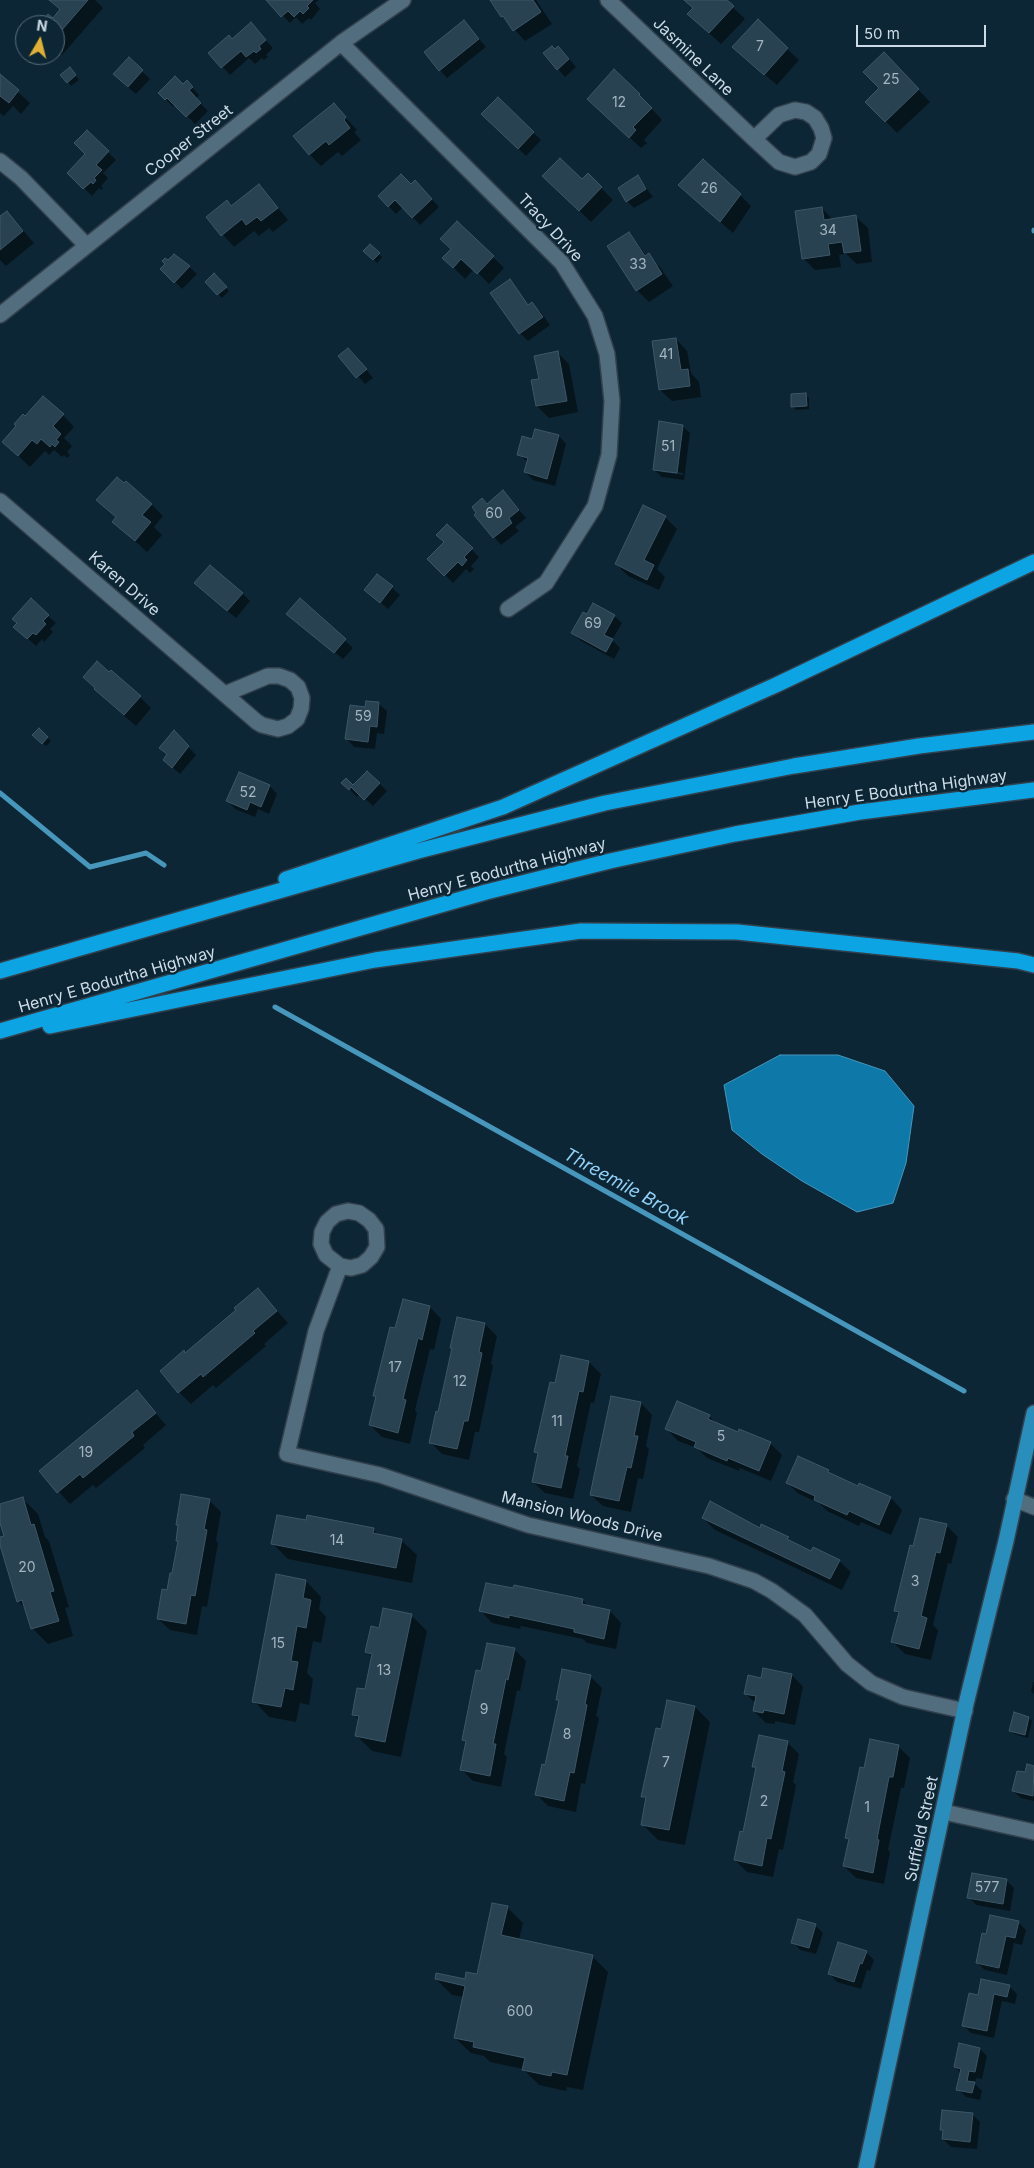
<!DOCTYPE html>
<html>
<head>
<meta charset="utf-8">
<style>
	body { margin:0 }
	#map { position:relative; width:1034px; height:2168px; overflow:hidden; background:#0d2635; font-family:Inter,sans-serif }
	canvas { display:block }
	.north { position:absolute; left:15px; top:15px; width:50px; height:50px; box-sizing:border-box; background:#0d2635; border:1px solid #596e7b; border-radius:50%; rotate:8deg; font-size:14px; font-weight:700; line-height:20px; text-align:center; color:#ccdbe5 }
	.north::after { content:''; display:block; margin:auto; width:18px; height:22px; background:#e0b034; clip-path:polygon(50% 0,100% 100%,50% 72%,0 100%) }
	.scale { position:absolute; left:856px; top:25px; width:130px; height:22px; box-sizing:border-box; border:2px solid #ccdbe5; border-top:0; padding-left:6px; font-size:15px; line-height:18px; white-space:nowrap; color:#ccdbe5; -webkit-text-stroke:4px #0d2635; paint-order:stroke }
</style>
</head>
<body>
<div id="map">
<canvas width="1034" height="2168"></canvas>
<div class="north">N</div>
<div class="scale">50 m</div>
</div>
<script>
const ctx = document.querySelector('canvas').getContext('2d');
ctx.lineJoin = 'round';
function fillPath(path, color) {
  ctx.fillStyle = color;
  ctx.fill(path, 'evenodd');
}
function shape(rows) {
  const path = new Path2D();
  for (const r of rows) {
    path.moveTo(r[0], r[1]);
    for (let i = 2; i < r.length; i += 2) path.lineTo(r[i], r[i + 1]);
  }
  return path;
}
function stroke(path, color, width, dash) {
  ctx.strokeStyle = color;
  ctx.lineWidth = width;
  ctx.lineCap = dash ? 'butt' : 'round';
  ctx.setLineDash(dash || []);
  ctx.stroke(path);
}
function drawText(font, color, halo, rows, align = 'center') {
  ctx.font = font + ' Inter,sans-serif';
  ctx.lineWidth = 4.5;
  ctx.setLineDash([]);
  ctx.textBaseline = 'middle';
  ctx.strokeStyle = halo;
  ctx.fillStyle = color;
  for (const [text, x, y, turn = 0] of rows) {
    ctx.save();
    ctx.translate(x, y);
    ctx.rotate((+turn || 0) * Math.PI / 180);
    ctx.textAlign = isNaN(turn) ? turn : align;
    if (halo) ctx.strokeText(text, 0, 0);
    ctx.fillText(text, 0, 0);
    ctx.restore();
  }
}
const water = shape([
	[780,1055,838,1055,885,1071,914,1106,906,1163,893,1203,857,1212,802,1181,762,1154,732,1130,724,1085,780,1055]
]);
fillPath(water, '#0e79a9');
stroke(water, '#4796bb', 1);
fillPath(shape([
	[51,0,95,0,103,8,62,55,55,49,55,25,41,25,53,19,61,10],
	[268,0,319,0,315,3,320,9,311,20,309,18,302,24,296,17,290,23],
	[491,0,536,0,552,24,525,41,502,16],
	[685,0,725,0,745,19,721,44,701,26,694,9],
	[464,22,486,47,447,78,440,70],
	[258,32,273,48,266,55,268,57,264,60,262,58,255,64,249,58,230,75,210,53,232,41],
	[787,49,799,60,777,85,745,58],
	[884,54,930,102,897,133,867,102,881,88],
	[566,55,576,67,565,77,558,69],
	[129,59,150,79,136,94,122,82],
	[73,72,79,80,71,86,68,82],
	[0,76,30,103,21,114,13,106,4,116,0,113],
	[187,82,199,95,196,99,208,111,195,124,175,104,173,107,160,93,183,86],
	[639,95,662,120,644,140,647,143,641,148,600,110],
	[498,99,541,140,526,156,483,114],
	[334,105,357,130,354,132,361,140,342,156,338,152,321,166,309,154],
	[87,132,116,160,103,173,108,178,101,186,103,188,101,190,99,188,92,196,69,173,87,154],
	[588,175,613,200,591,222,544,176,582,181],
	[638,177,653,197,634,208,627,201],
	[415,182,439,207,420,225,403,207,396,214,379,196,411,186],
	[259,185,288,220,273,232,269,228,259,236,254,231,234,247,207,217,232,207],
	[740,195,751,206,733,233,691,197],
	[822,208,833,220,856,217,868,228,872,262,857,264,846,254,839,255,841,267,815,270,803,258],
	[7,212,34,243,6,266,0,260,0,218],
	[629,233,647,256,660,267,673,286,649,302,637,290],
	[370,245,382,257,377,263,365,251],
	[493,257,504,268,489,284,474,269,465,279,444,258],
	[183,261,197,274,182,289,162,269,168,262],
	[214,275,229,291,222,298,206,282],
	[510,281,529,306,532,304,540,311,550,325,528,341,520,333],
	[676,339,687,351,691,373,699,382,701,397,672,401,660,390],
	[558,353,569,364,578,412,549,418,537,406,533,381,540,380],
	[340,356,356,357,373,378,365,384],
	[805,395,809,398,809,409,796,410,792,406],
	[63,415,74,427,64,438,72,446,67,452,70,455,67,458,64,455,62,457,54,450,49,455,45,451,30,467,15,453,18,426,25,418],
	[682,426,690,433,684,480,662,477,654,470],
	[661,470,683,473,683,475,661,472],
	[536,430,559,436,566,444,555,486,533,480,525,472,528,462,518,454,533,441],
	[510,499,526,518,515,527,519,531,501,545,475,515,487,505],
	[98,500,151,504,163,516,154,527,162,535,147,552,114,522,117,518],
	[665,517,677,529,657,569,665,577,659,590,628,576,616,564],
	[447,525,479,557,471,566,474,569,470,573,466,569,453,583,429,559,445,542],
	[378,575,400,595,388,609,366,590],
	[203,591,242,593,250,601,236,618],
	[300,600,353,648,343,659,288,614],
	[48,616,56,623,50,629,53,632,44,642,42,639,36,646,23,634],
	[588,616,614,616,622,623,612,640,620,648,614,659,581,641,573,633],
	[96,688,140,697,151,708,136,726,107,701],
	[367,702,379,704,387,711,384,734,377,733,375,749,354,747,347,739,366,708],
	[39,730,51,741,46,746,34,735],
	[174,732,196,755,180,774,172,767,168,755],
	[368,772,387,791,373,806,360,794,357,797,343,783,353,787],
	[239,773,270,786,277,794,269,814,258,809,255,817,235,809,228,801],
	[258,1290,288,1323,264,1344,266,1346,216,1388,213,1385,191,1404,179,1392,186,1354,238,1311],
	[430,1307,441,1319,434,1350,430,1349,415,1410,417,1413,410,1444,382,1437,370,1425,377,1398,374,1395,396,1330],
	[458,1318,485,1324,497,1336,491,1363,493,1366,479,1432,475,1432,469,1460,442,1454,430,1442,439,1413,453,1349],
	[562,1356,589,1362,601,1374,594,1403,591,1402,577,1466,580,1469,573,1499,545,1493,533,1482,539,1455,536,1451,556,1385],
	[137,1392,166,1425,143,1445,145,1448,96,1488,93,1485,70,1504,40,1471],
	[641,1403,652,1415,646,1446,649,1449,643,1479,638,1478,631,1512,603,1506,591,1495],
	[709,1416,717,1424,770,1443,782,1455,771,1481,740,1468,739,1471,707,1458,697,1448,678,1441,667,1429],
	[799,1457,829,1471,835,1477,858,1487,860,1485,891,1498,902,1510,891,1535,861,1522,859,1526,827,1511,819,1503,799,1494,787,1483],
	[22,1498,38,1514,45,1537,49,1541,69,1607,65,1608,73,1636,48,1644,32,1628,26,1609,18,1601,0,1541,0,1538,5,1537,0,1518,0,1505],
	[209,1500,221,1512,216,1540,218,1543,207,1607,202,1606,197,1635,170,1630,158,1619,174,1574,179,1542,177,1540,179,1527,177,1525],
	[703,1518,760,1529,788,1538,794,1544,812,1552,839,1561,851,1572,842,1590,715,1530],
	[307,1522,373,1529,380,1536,401,1540,417,1555,412,1583,288,1559,273,1544],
	[946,1525,958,1537,951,1564,948,1563,933,1625,938,1630,931,1660,905,1654,893,1642,899,1615,895,1611,914,1548],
	[306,1581,321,1597,319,1609,326,1617,321,1643,313,1641,307,1673,313,1679,309,1705,300,1703,296,1722,269,1717,254,1701],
	[583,1600,589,1607,610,1611,621,1623,616,1649,587,1643,583,1639,521,1626,520,1629,492,1623,481,1611],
	[411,1615,427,1631,401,1757,372,1751,357,1736,360,1721,353,1714,366,1691,373,1658,367,1652,380,1629],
	[514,1649,526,1661,520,1691,517,1690,504,1754,507,1757,501,1787,473,1781,461,1769,467,1743,463,1740,482,1673],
	[792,1675,803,1687,795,1725,775,1721,775,1724,766,1723,754,1711,756,1704,746,1694,762,1679],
	[590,1676,602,1688,596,1716,599,1718,585,1784,581,1783,576,1812,548,1806,537,1795,546,1766,560,1702,557,1700],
	[1033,1682,1034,1682,1034,1694,1031,1691],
	[695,1707,710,1722,685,1845,658,1840,642,1824,647,1800,643,1796],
	[1029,1718,1032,1721,1028,1738,1014,1734,1011,1731],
	[787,1742,799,1754,793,1782,796,1785,783,1850,779,1849,773,1877,747,1872,735,1860,744,1834,757,1770,754,1766],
	[898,1746,910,1758,904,1788,901,1788,888,1850,890,1852,884,1884,856,1878,844,1866,850,1841,846,1838,865,1770],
	[1028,1765,1034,1767,1034,1801,1021,1798,1013,1791,1026,1773],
	[1006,1880,1014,1888,1010,1911,976,1905,969,1897],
	[507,1907,523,1923,519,1940,592,1956,608,1972,583,2090,567,2087,566,2091,539,2085,523,2069,490,2062,484,2056,471,2053,455,2038,464,1997,452,1995,436,1979,466,1980,478,1976],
	[1018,1922,1026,1930,1022,1945,1014,1943,1007,1975,985,1970,977,1963,987,1935],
	[815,1925,823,1933,816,1954,800,1950,793,1942],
	[866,1952,874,1960,870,1971,867,1970,861,1989,837,1982,830,1974],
	[1009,1986,1017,1994,1015,2004,1002,2001,994,2038,971,2033,964,2026,979,1996],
	[980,2049,987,2056,982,2079,976,2078,975,2084,982,2091,980,2100,966,2097,958,2089,961,2073,955,2067],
	[972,2114,980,2122,977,2149,951,2147,943,2139,944,2132,942,2129]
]), '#0007');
stroke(shape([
	[1034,230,1034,231],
	[0,793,90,867,146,853,164,865],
	[275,1007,964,1391]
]), '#4796bb', 5);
const building = shape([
	[49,0,88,0,55,38,55,25,39,25,48,14,53,18,60,9,49,0],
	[266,0,313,0,307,6,309,8,303,14,300,11,294,17,288,11,281,17,266,0],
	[490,0,533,0,541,12,513,31,503,16,501,17,490,0],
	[684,0,727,0,734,6,709,33,687,14,693,8,684,0],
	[758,19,788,48,764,75,732,47,758,19],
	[464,20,479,39,439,71,424,52,464,20],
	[251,22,266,40,259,46,261,49,256,53,254,51,246,57,241,51,221,68,208,53,229,35,232,39,251,22],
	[552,46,555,49,558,46,569,59,557,70,543,53,552,46],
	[884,52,919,89,885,122,865,102,879,88,863,72,884,52],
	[129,57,143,70,128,87,113,74,129,57],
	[70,67,76,75,67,83,60,75,70,67],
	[614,69,640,94,639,95,652,108,633,127,636,130,629,138,587,99,614,69],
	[0,74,19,90,9,103,0,96,0,74],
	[175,76,183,84,187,80,193,87,189,90,201,103,186,117,167,98,165,100,158,93,175,76],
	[498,97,534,132,518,149,481,114,498,97],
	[334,103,346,117,344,120,350,128,329,145,326,141,309,155,293,136,334,103],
	[87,130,109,151,96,165,102,170,94,178,96,180,93,184,91,182,83,189,67,173,85,154,74,143,87,130],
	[560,158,582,179,588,173,602,187,579,211,542,176,560,158],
	[703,159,741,194,720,222,678,185,703,159],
	[401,174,411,184,415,180,432,199,412,218,395,200,388,207,378,196,401,174],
	[638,175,646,189,626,202,618,188,638,175],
	[259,184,278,208,261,221,257,217,246,225,242,219,221,236,206,217,227,200,231,206,259,184],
	[822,207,824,220,856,215,861,251,844,253,842,242,828,244,830,255,802,259,795,211,822,207],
	[7,211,23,231,0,250,0,216,7,211],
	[457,221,494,256,477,274,461,259,453,268,442,258,451,249,440,239,457,221],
	[629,232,645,256,649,253,662,274,636,291,607,246,629,232],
	[370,244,380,253,373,260,363,251,370,244],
	[174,254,190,266,174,283,160,269,165,264,162,261,165,258,168,260,174,254],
	[214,273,227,287,217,295,205,282,214,273],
	[510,279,528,305,532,302,543,317,519,334,490,293,510,279],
	[676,338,681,370,688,369,690,386,659,390,652,341,676,338],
	[348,348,367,369,356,378,338,356,348,348],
	[558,351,567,401,536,406,531,380,539,379,534,356,558,351],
	[806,393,807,406,791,407,791,394,806,393],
	[43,396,64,414,53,426,61,434,56,440,59,442,55,447,52,444,50,447,41,439,37,444,32,440,18,456,2,442,16,426,14,424,23,414,25,416,43,396],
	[659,421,683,425,677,473,653,470,659,421],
	[535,429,559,435,547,479,524,472,528,458,517,455,522,436,532,439,535,429],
	[117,477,124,483,126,481,152,504,142,515,151,522,135,541,112,522,116,517,96,500,117,477],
	[503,490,519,510,509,518,512,523,493,538,474,515,476,513,472,507,482,498,487,504,503,490],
	[643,505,666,516,644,560,654,565,647,580,615,564,643,505],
	[447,524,473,548,464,557,467,560,462,566,458,562,444,576,427,559,444,542,436,535,447,524],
	[210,565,243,593,227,611,194,583,210,565],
	[377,574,393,586,380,603,364,590,377,574],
	[31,598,49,615,43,621,46,624,36,635,33,633,27,639,13,627,17,623,12,619,31,598],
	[300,598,346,639,334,653,286,614,300,598],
	[593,603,615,615,604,635,613,639,606,652,571,633,583,612,587,614,593,603],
	[97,661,109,672,111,670,141,696,124,715,94,689,95,688,83,677,97,661],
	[366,701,379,702,377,727,370,726,368,742,345,739,350,705,365,707,366,701],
	[39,728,48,737,42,744,32,735,39,728],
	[174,730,189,746,172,768,163,760,167,754,159,748,174,730],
	[367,771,380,783,364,800,351,787,349,790,341,783,346,778,353,785,367,771],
	[239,772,270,785,261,807,250,802,247,810,226,801,239,772],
	[258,1288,277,1311,253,1331,255,1333,203,1377,201,1374,178,1393,160,1371,184,1350,185,1353,236,1310,234,1308,258,1288],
	[403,1299,430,1306,422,1340,418,1338,403,1399,406,1400,398,1433,369,1425,376,1396,373,1396,390,1327,395,1328,403,1299],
	[457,1317,485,1323,479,1352,482,1353,468,1421,464,1421,457,1449,429,1443,436,1411,438,1412,452,1348,450,1348,457,1317],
	[561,1355,589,1361,583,1392,579,1391,565,1456,568,1456,561,1488,532,1482,538,1453,534,1452,550,1382,555,1383,561,1355],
	[137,1390,156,1413,132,1432,134,1436,83,1478,80,1474,57,1493,39,1471,137,1390],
	[611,1396,641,1402,634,1436,638,1436,631,1468,627,1467,619,1501,590,1495,611,1396],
	[677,1401,710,1415,708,1419,738,1432,739,1429,771,1442,759,1471,728,1458,727,1461,694,1447,696,1442,665,1429,677,1401],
	[798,1456,829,1470,828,1472,858,1486,859,1483,891,1497,879,1525,849,1511,847,1515,814,1500,815,1496,786,1483,798,1456],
	[181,1494,210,1499,204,1529,207,1530,195,1596,191,1595,186,1624,157,1619,162,1589,167,1590,170,1573,172,1573,178,1541,176,1541,178,1525,176,1525,181,1494],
	[23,1497,31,1525,34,1524,54,1591,50,1592,59,1621,31,1629,22,1600,17,1602,0,1545,0,1537,4,1536,0,1523,0,1504,23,1497],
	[710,1501,760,1528,761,1524,789,1537,787,1539,811,1551,813,1547,840,1560,830,1579,702,1518,710,1501],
	[277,1515,306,1520,307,1515,374,1528,373,1533,402,1539,396,1568,271,1544,277,1515],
	[920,1518,947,1524,940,1553,936,1552,921,1616,927,1618,919,1649,891,1642,899,1612,894,1611,910,1545,913,1546,920,1518],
	[276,1574,306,1580,303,1598,311,1600,306,1628,297,1626,291,1661,298,1662,293,1690,285,1688,281,1707,252,1702,276,1574],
	[486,1583,513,1588,514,1585,583,1599,582,1604,610,1610,604,1639,574,1632,574,1629,509,1615,509,1618,479,1611,486,1583],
	[383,1608,412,1614,385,1742,355,1736,359,1716,352,1715,357,1688,365,1689,372,1654,365,1652,371,1626,379,1628,383,1608],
	[487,1643,515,1648,508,1680,506,1679,493,1744,496,1744,490,1776,460,1770,466,1741,462,1740,476,1670,481,1671,487,1643],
	[763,1668,792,1674,784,1714,764,1710,763,1713,753,1711,756,1696,744,1694,748,1675,761,1678,763,1668],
	[562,1669,591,1675,585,1704,587,1705,574,1773,570,1772,564,1801,535,1795,542,1764,545,1765,559,1700,556,1700,562,1669],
	[667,1700,695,1706,669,1830,641,1825,646,1797,641,1797,656,1728,661,1729,667,1700],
	[1014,1712,1029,1717,1025,1735,1009,1731,1014,1712],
	[759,1735,788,1741,782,1771,785,1772,771,1839,767,1838,762,1866,734,1860,740,1831,743,1832,756,1767,752,1767,759,1735],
	[870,1739,899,1745,893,1777,889,1777,877,1839,879,1840,873,1873,843,1866,849,1839,845,1838,860,1767,864,1768,870,1739],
	[1027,1764,1034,1766,1033,1796,1012,1791,1017,1771,1025,1772,1027,1764],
	[972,1873,1007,1879,1003,1904,967,1898,972,1873],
	[492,1903,508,1906,501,1935,593,1955,567,2075,552,2072,551,2076,522,2070,525,2058,473,2047,474,2042,454,2038,465,1986,435,1979,436,1973,465,1979,466,1972,477,1974,492,1903],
	[990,1915,1019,1921,1015,1938,1006,1936,999,1968,976,1963,982,1933,986,1934,990,1915],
	[798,1919,816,1924,809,1948,791,1943,798,1919],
	[838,1942,867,1951,862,1964,860,1963,854,1982,828,1974,838,1942],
	[981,1979,1010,1985,1007,1997,994,1994,987,2031,962,2026,969,1993,978,1995,981,1979],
	[959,2043,980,2048,975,2072,969,2071,967,2081,975,2082,972,2093,956,2090,961,2069,954,2067,959,2043],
	[942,2110,973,2113,970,2142,942,2139,943,2130,940,2130,942,2110]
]);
fillPath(building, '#284252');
stroke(building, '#3c5767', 1);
const minor = shape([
	[608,0,754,139,779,162,795,167,811,162,819,154,824,138,821,128,815,118,806,112,795,110,779,115,754,139],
	[341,43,562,263,595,316,607,354,612,401,609,455,595,506,546,583,508,609],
	[0,161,21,178,86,245],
	[0,315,341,43,403,0],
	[0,501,257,722,262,725,278,729,288,726,297,719,301,709,302,698,298,687,290,680,279,676,268,676,225,694],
	[340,1266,351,1268,362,1265,371,1257,377,1247,376,1229,369,1220,359,1213,348,1211,336,1214,327,1222,322,1232,321,1244,326,1255,340,1266,316,1331,287,1454,380,1475,528,1525,709,1566,754,1581,772,1591,805,1615,847,1664,871,1683,903,1697,965,1711],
	[1014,1499,1034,1507],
	[944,1812,1034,1832]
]);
const major = shape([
	[866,2168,966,1704,1006,1541,1034,1413]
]);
const highway = shape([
	[286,879,503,807,776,685,1034,562],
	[0,971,418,851,605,803,794,766,919,746,1034,732],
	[50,1026,375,960,581,931,737,932,1018,961,1034,965],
	[0,1031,486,892,610,861,735,834,860,812,1034,790]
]);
stroke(minor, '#31404c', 18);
stroke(major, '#31404c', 18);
stroke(highway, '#31404c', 18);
stroke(minor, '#526d7e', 15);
stroke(major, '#298ebb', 15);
stroke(highway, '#0da4e4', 15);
drawText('14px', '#a3b5c0', null, [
	["7",760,47],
	["25",891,80],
	["12",619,103],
	["26",709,189],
	["34",828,231],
	["33",638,265],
	["41",666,355],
	["51",668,447],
	["60",494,514],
	["69",593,624],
	["59",363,717],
	["52",248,793],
	["17",395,1368],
	["12",460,1382],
	["11",557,1422],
	["5",721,1437],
	["19",86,1453],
	["14",337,1541],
	["20",27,1568],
	["3",915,1582],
	["15",278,1644],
	["13",384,1671],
	["9",484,1710],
	["8",567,1735],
	["7",666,1763],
	["2",764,1802],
	["1",867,1808],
	["577",987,1888],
	["600",520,2012]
]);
drawText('16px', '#ccdbe5', '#0d2635', [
	["Jasmine Lane",693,57,44],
	["Cooper Street",189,141,-38],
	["Tracy Drive",550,228,47],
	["Karen Drive",124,584,41],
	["Henry E Bodurtha Highway",906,790,-8],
	["Henry E Bodurtha Highway",507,870,-15],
	["Henry E Bodurtha Highway",117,980,-16],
	["Mansion Woods Drive",582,1517,14],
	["Suffield Street",922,1829,-78]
]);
drawText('italic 18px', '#91d2f9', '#0d2635', [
	["Threemile Brook",626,1187,29]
]);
</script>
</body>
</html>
